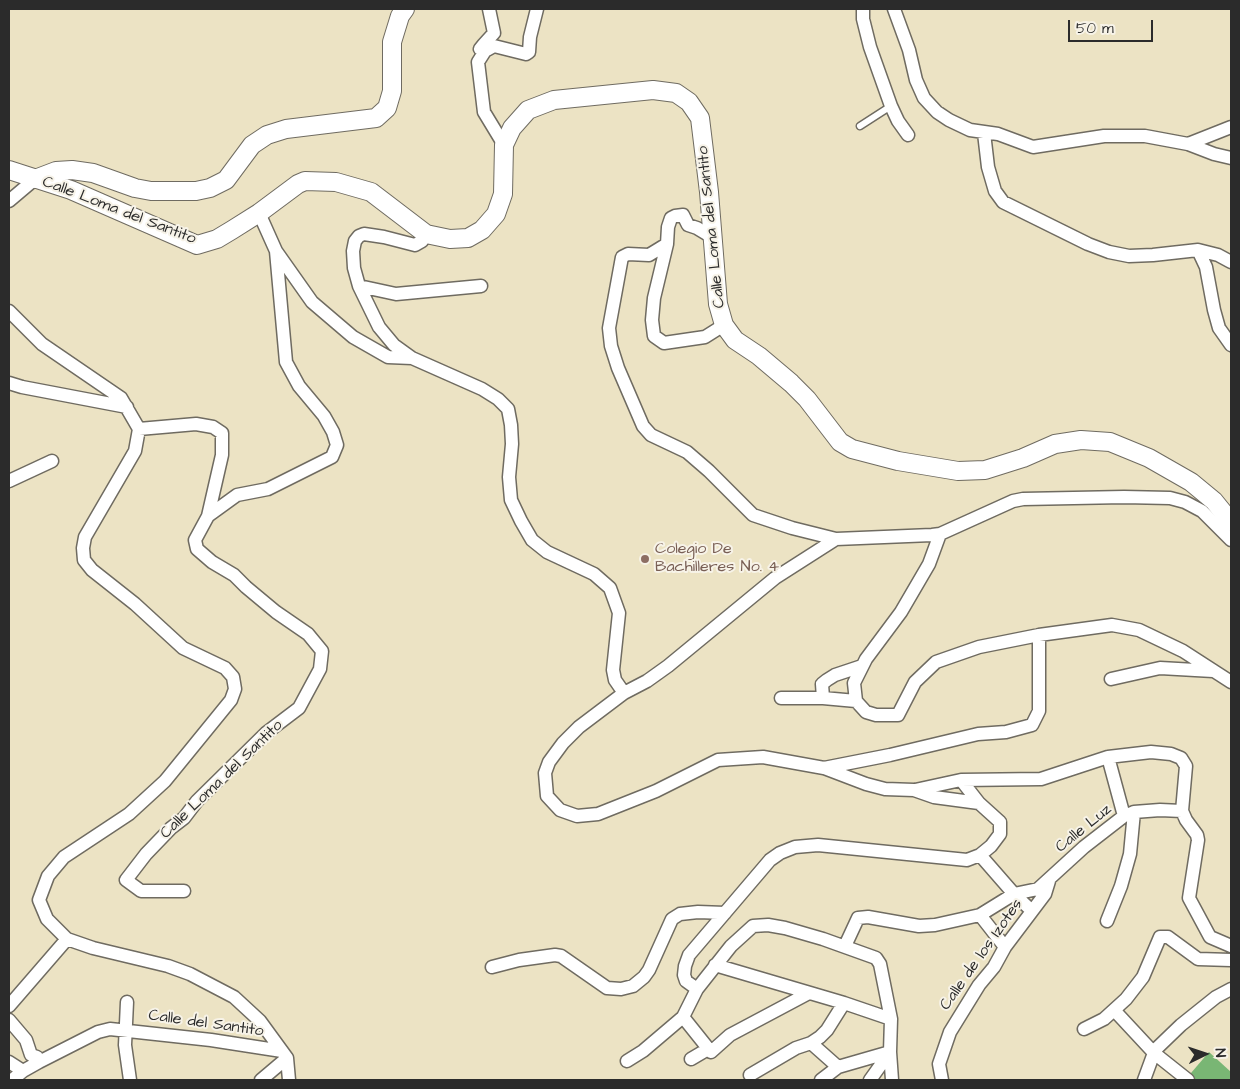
<!DOCTYPE html>
<html>
<head>
<meta charset="utf-8">
<style>
	body { margin:0 }
	#map { position:relative; width:1240px; height:1089px; overflow:hidden; background:#ece3c4; font-family:"Architects Daughter",sans-serif }
	canvas { display:block }
	.frame { position:absolute; inset:0; border:10px solid #2b2b2b; pointer-events:none }
	.north { position:absolute; left:1180px; top:1029px; width:50px; height:50px; -webkit-text-stroke:4px #f7f3e8; paint-order:stroke; rotate:86deg; font-size:14px; font-weight:700; line-height:20px; text-align:center; color:#2b2b2b }
	.north::after { content:''; display:block; margin:auto; width:18px; height:22px; background:#2b2b2b; clip-path:polygon(50% 0,100% 100%,50% 72%,0 100%) }
	.scale { position:absolute; left:1068px; top:20px; width:85px; height:22px; box-sizing:border-box; border:2px solid #2b2b2b; border-top:0; padding-left:6px; font-size:15px; line-height:18px; white-space:nowrap; color:#2b2b2b; -webkit-text-stroke:4px #f7f3e8; paint-order:stroke }
</style>
</head>
<body>
<div id="map">
<canvas width="1240" height="1089"></canvas>
<div class="frame"></div>
<div class="north">N</div>
<div class="scale">50 m</div>
</div>
<script>
const ctx = document.querySelector('canvas').getContext('2d');
ctx.lineJoin = 'round';
function fillPath(path, color) {
  ctx.fillStyle = color;
  ctx.fill(path, 'evenodd');
}
function shape(rows) {
  const path = new Path2D();
  for (const r of rows) {
    path.moveTo(r[0], r[1]);
    for (let i = 2; i < r.length; i += 2) path.lineTo(r[i], r[i + 1]);
  }
  return path;
}
function stroke(path, color, width, dash) {
  ctx.strokeStyle = color;
  ctx.lineWidth = width;
  ctx.lineCap = dash ? 'butt' : 'round';
  ctx.setLineDash(dash || []);
  ctx.stroke(path);
}
function drawText(font, color, halo, rows, align = 'center') {
  ctx.font = font + ' "Architects Daughter",sans-serif';
  ctx.lineWidth = 4;
  ctx.setLineDash([]);
  ctx.textBaseline = 'middle';
  ctx.strokeStyle = halo;
  ctx.fillStyle = color;
  for (const [text, x, y, turn = 0] of rows) {
    ctx.save();
    ctx.translate(x, y);
    ctx.rotate((+turn || 0) * Math.PI / 180);
    ctx.textAlign = isNaN(turn) ? turn : align;
    if (halo) ctx.strokeText(text, 0, 0);
    ctx.fillText(text, 0, 0);
    ctx.restore();
  }
}
fillPath(shape([
	[1209,1052,1231,1072,1231,1080,1185,1080]
]), '#79b674');
const lane = shape([
	[860,126,891,106]
]);
const street = shape([
	[863,9,863,19,870,47,891,106,898,121,908,135],
	[894,9,909,50,916,80,924,98,937,112,949,120,970,130,998,134,1033,147,1104,136,1145,136,1188,144,1231,127],
	[482,50,480,49,484,44,494,33,489,9],
	[984,133,988,167,995,191,1003,202,1088,244,1109,252,1129,256,1153,255,1198,250,1218,255,1231,262],
	[1188,144,1214,154,1231,158],
	[504,145,484,112,478,62,485,51,494,46,526,54,529,52,530,37,537,9],
	[9,201,35,179],
	[426,234,422,241,415,245,384,237,364,234,359,236,355,241,353,251,354,268,359,286,379,327,394,345,412,358,482,389,498,399,508,409,511,425,512,444,509,477,511,500,521,521,532,540,547,552,594,574,610,588,619,613,613,670,615,680,624,693],
	[712,234,707,234,697,228,688,225,683,215,675,216,671,218,668,227,667,244,654,298,652,320,654,336,664,343,705,337,724,325],
	[667,244,649,255,628,254,622,257,609,328,611,346,618,368,643,426,651,435,687,452,709,471,753,515,792,528,836,539,932,535,940,534,1013,501,1023,499,1124,497,1170,498,1185,502,1202,511,1231,540],
	[1198,250,1206,267,1214,310,1219,328,1231,345],
	[276,251,312,302,353,337,388,357,412,358],
	[359,286,396,294,481,286],
	[9,311,42,344,121,398,139,429,135,451,85,537,83,548,84,560,92,570,135,604,183,648,225,668,233,677,235,689,231,700,165,781,129,814,64,857,48,876,39,900,47,919,67,939,93,948,168,966,190,974,234,997,260,1021,287,1058,289,1080],
	[9,383,22,387,127,407],
	[139,429,196,424,213,427,222,433,222,455,208,516],
	[9,481,52,461],
	[940,534,929,564,901,612,866,659,854,683,856,701,866,712,876,715,898,715,915,682,936,662,979,647,1039,635,1112,625,1139,630,1183,651,1231,682],
	[836,539,775,578,668,666,647,681,624,693,579,727,563,743,549,762,545,773,547,796,560,810,577,816,598,814,656,791,718,760,763,757,824,768,866,784,885,789,914,790,934,797,979,803],
	[1111,679,1160,668,1213,671],
	[781,698,823,698,856,701],
	[823,698,822,684,827,680,835,675,862,666],
	[1108,757,1124,816],
	[824,768,890,755,978,734,1006,732,1032,725,1039,711,1039,635],
	[915,790,961,780,1041,779,1108,757,1151,752,1171,754,1181,758,1186,766,1182,811,1186,820,1197,835,1198,840,1189,898,1210,937,1231,946],
	[980,855,1014,894,1032,911],
	[184,891,141,891,126,880,146,854,171,828,184,818,197,801,266,733,299,708,320,669,322,651,308,634,276,612,246,587,234,575,212,562,197,549,195,540,208,516,237,495,268,489,332,457,337,445,333,432,324,416,299,386,286,362,276,251,259,213],
	[980,915,1005,947],
	[1107,921,1121,886,1130,854,1134,812],
	[845,946,858,918,868,917,919,926,935,925,980,915,1014,894,1038,889,1084,847,1124,816,1134,812,1160,810,1182,811],
	[715,965,844,1003,891,1019],
	[492,967,519,960,555,955,561,956,607,988,621,989,633,986,644,977,649,970,672,919,680,914,698,912,725,913],
	[697,989,686,981,684,975,685,966,689,955,770,860,780,853,795,847,818,845,967,860,980,855,991,846,1000,834,1000,822,979,803,961,780],
	[127,1002,125,1045,130,1080],
	[9,1006,67,939],
	[1114,1010,1154,1053,1188,1080],
	[683,1017,711,1052,730,1035,809,993],
	[9,1020,26,1040,31,1055,37,1057,39,1062],
	[1084,1029,1104,1019,1126,999,1143,977,1160,937,1168,937,1198,959,1231,960],
	[811,1043,838,1067],
	[691,1059,708,1049],
	[627,1061,643,1051,683,1017,697,989,731,946,753,926,768,925,785,928,823,939,876,958,880,964,891,1019,890,1052,892,1080],
	[9,1062,23,1071],
	[750,1075,796,1048,811,1043,820,1037,827,1030,844,1003],
	[12,1080,23,1071,39,1062,98,1032,110,1029,211,1040,282,1051],
	[261,1080,287,1058],
	[821,1080,838,1067,890,1052],
	[870,1080,890,1052],
	[942,1080,939,1064,950,1032,979,985,994,967,1005,947,1045,894,1049,881],
	[1144,1080,1155,1050,1181,1025,1216,997,1231,989]
]);
const secondary = shape([
	[9,170,71,190,197,245,217,239,232,230,259,213,298,184,305,181,336,182,371,192,426,234,450,239,468,238,482,230,496,214,503,194,504,145,512,128,528,110,554,100,653,90,676,93,689,102,700,118,709,192,718,304,724,325,735,340,759,356,791,383,807,399,840,442,852,449,898,461,958,471,985,470,1023,458,1055,444,1081,440,1110,442,1149,458,1191,482,1214,501,1231,522],
	[35,179,56,171,72,170,93,173,135,188,151,191,196,191,210,188,226,180,252,145,267,135,286,129,376,118,387,108,392,91,392,42,400,16,405,9]
]);
stroke(lane, '#6f6b61', 9);
stroke(street, '#6f6b61', 15);
stroke(secondary, '#6f6b61', 20);
stroke(lane, '#fff', 6);
stroke(street, '#fff', 12);
stroke(secondary, '#fff', 18);
for (const [x, y, r, color] of [
	[645,559,5,"#8d6e63"]
]) {
  const dot = new Path2D();
  dot.arc(x, y, r, 0, 2 * Math.PI);
  ctx.fillStyle = color;
  ctx.fill(dot);
  stroke(dot, '#f7f3e8', 2);
}
drawText('16px', '#2b2b2b', '#f7f3e8', [
	["Calle Loma del Santito",119,211,21],
	["Calle Loma del Santito",712,227,-96],
	["Calle Loma del Santito",222,780,-44],
	["Calle Luz",1084,829,-39],
	["Calle de los Izotes",982,955,-55],
	["Calle del Santito",206,1024,8]
]);
drawText('16px', '#785e54', '#f7f3e8', [
	["Colegio De",655,550],
	["Bachilleres No. 4",655,568]
], 'left');
</script>
</body>
</html>
